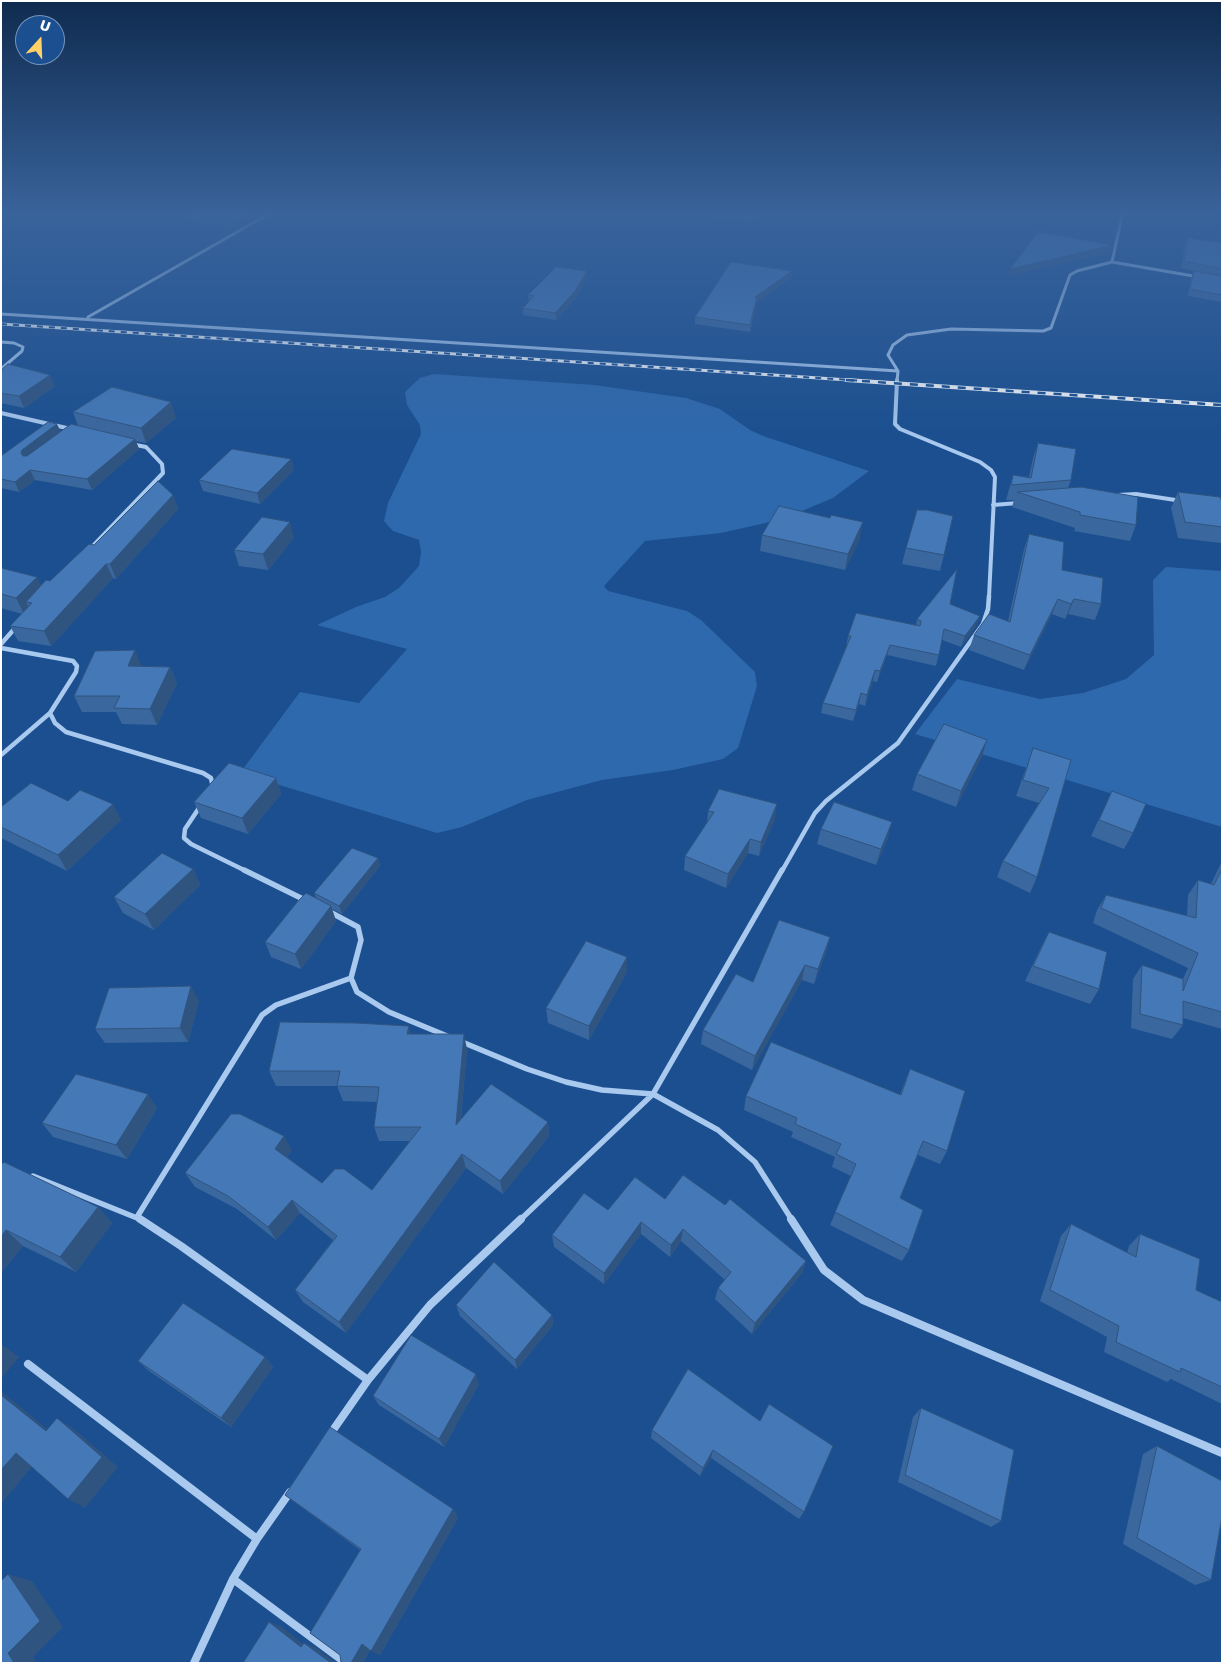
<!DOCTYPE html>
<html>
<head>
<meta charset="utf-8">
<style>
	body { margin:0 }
	#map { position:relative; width:1223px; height:1664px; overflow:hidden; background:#1b4f8f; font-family:Rubik,sans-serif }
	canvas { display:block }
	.frame { position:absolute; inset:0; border:2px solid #fff; pointer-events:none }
	.north { position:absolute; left:15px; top:15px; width:50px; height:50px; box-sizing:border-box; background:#1b4f8f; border:1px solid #7695bc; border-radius:50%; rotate:20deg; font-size:14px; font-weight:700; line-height:20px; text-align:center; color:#fff }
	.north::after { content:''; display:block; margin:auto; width:18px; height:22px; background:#ffd166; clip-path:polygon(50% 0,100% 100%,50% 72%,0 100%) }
</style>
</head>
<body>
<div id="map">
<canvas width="1223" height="1664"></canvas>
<div class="frame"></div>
<div class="north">U</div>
</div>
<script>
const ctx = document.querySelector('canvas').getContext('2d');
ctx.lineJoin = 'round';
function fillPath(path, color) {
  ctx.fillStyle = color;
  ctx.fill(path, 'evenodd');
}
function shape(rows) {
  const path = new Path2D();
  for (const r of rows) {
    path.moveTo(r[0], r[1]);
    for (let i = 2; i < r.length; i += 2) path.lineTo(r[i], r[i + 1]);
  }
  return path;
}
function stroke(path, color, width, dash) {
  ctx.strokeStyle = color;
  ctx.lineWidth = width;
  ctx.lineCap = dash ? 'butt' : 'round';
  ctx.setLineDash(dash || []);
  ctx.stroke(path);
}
fillPath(shape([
	[434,374,594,385,686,398,720,409,750,430,763,436,869,471,833,498,783,519,721,533,645,541,604,586,608,591,616,593,687,611,701,620,755,672,757,686,738,748,723,759,673,770,602,780,527,800,462,827,437,833,240,773,300,692,359,703,407,649,317,625,356,607,385,597,399,588,419,566,421,552,419,540,393,531,384,521,388,503,421,434,420,425,407,405,405,392,420,378],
	[1166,567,1222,571,1222,827,915,734,957,679,1040,699,1083,693,1126,679,1154,655,1153,580]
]), '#2e69ad');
stroke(shape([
	[1112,262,1199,277],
	[1,314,898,371],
	[88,317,274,211],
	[1,342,14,343,23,347,22,351,1,369],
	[897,381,898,371,888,355,893,345,907,335,951,329,1043,331,1051,328,1070,275,1077,271,1112,262,1123,211]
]), '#a9c9ee', 3);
stroke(shape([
	[897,380,895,424,900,429,980,462,991,470,995,477,989,597],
	[1,413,71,429],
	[1118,495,1136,494,1182,501],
	[993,505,1018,503],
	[91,548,163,473,162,464,146,447,131,444]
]), '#a9c9ee', 4);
stroke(shape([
	[1,644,16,627],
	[1,648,73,661,77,666,76,672,50,713,55,723,66,732,203,773,211,778,213,788],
	[1,755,50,713],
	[201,805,185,829,184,838,191,844,246,871],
	[782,871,815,813,826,801,898,743,983,624,988,609,989,596]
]), '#a9c9ee', 4.5);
stroke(shape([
	[244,870,307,901],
	[328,911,358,927,361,940,351,978,357,992,389,1012,447,1036],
	[462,1042,527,1069,566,1082,602,1090,653,1094,718,1130,755,1162,792,1220],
	[33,1176,142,1220],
	[137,1217,262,1015,276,1005,351,978],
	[520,1220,653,1094,782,870]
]), '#a9c9ee', 5.5);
stroke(shape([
	[140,1219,181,1246,368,1380],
	[791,1219,824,1270,863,1300,1222,1453],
	[28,1364,257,1539],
	[331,1433,368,1380,430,1305,521,1219],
	[233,1579,346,1663],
	[194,1663,233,1579,257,1539,290,1492]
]), '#a9c9ee', 8);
const railFar1 = shape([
	[1,324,864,381]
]);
const rail = shape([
	[846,380,1222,405]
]);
stroke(railFar1, '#fff', 3);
stroke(rail, '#fff', 4);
stroke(railFar1, '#1b4f8f', 2, [6]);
stroke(rail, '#1b4f8f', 2.5, [8]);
fillPath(shape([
	[267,211,236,228,184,220,183,214],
	[694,211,765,211,756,222,693,215],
	[1188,238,1222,243,1222,302,1188,296,1191,278,1194,271,1210,274,1181,268,1185,245],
	[587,278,575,299,556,320,523,315,523,308,529,302,528,295],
	[791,278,757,302,750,332,695,324,695,317],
	[1,370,55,386,24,408,1,403],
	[73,412,176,418,146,443,136,441,139,449,92,490,35,480,19,492,1,488,1,456,60,432,78,426],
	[1038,443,1071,480,1068,488,1136,525,1130,541,1074,531,1075,528,1012,507,1014,500,1006,500,1013,475,1029,477,1033,458],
	[291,459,294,470,260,504,203,491,199,480],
	[1178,492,1222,502,1222,541,1221,543,1178,538,1171,508],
	[173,495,178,509,116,579,113,578,51,646,18,641,10,626,22,614,1,608,1,568,41,585,50,581,94,545],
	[830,518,860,538,845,570,760,551,762,535],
	[1029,534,1062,570,1101,604,1095,620,1068,614,1065,619,1052,614,1024,670,969,650,974,635,1008,621,1024,549],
	[294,538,268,570,239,566,234,550],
	[906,548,944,555,940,571,902,564],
	[950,604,976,626,961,647,942,640,936,666,887,655,877,682,873,681,865,706,859,704,853,721,821,713,823,703,846,647,848,636,916,625,917,619],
	[141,666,170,667,177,683,157,725,122,724,116,712,82,712,74,696],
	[987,740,982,756,956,807,912,790,917,774],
	[1033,748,1071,760,1037,877,1030,893,997,877,1003,861,1039,803,1016,796,1027,765],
	[276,778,281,794,248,834,201,818,194,802],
	[1112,791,1133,833,1124,849,1091,836],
	[68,801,121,820,67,871,1,838,1,807],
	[708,811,775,819,759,856,748,853,726,888,684,870,685,856,707,823],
	[821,829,888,838,876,865,817,844],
	[378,858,380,866,342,914,332,909,336,921,301,969,271,957,265,942,316,898,314,893],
	[1222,861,1222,1029,1183,1018,1183,1025,1172,1039,1131,1028,1133,979,1142,965,1183,979,1188,968,1093,923,1097,910,1106,895,1187,916,1188,895,1198,880,1211,884],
	[193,869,200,885,154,930,123,913,114,897],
	[1049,932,1099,989,1090,1004,1025,981,1041,947],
	[830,937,826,952,814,984,802,980,752,1070,701,1044,703,1030,753,982],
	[627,957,627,972,589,1040,548,1023,546,1008],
	[199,1001,188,1042,105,1043,95,1029],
	[411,1034,467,1049,461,1119,548,1122,549,1136,503,1194,466,1168,346,1333,303,1302,295,1290,333,1240,300,1213,276,1240,237,1209,195,1187,185,1173,292,1150,287,1157,322,1183,372,1190,410,1141,379,1141,374,1127,377,1102,343,1101,337,1086,276,1086,269,1071],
	[910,1069,947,1151,940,1164,918,1155,900,1198,909,1250,902,1261,830,1225,851,1176,832,1167,835,1157,791,1137,793,1132,744,1110,746,1096,900,1094],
	[157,1108,127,1159,53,1137,42,1123],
	[1,1165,98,1207,112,1223,76,1272,23,1246,1,1273],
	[665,1199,806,1261,802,1273,752,1334,715,1299,718,1288,725,1280,681,1241,670,1257,641,1234,604,1284,554,1247,552,1235,608,1210],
	[1071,1224,1127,1253,1129,1246,1140,1234,1196,1290,1222,1302,1222,1404,1171,1379,1167,1382,1104,1352,1107,1337,1040,1301,1061,1236],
	[456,1305,552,1315,553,1325,517,1369,460,1316],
	[265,1357,273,1367,231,1427,149,1371,138,1361],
	[688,1369,804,1512,799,1519,711,1458,700,1476,651,1438,652,1430],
	[479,1384,444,1447,379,1405,373,1396],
	[921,1408,1001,1521,991,1527,898,1482,913,1417],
	[1157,1446,1211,1580,1195,1585,1123,1544,1143,1454],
	[285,1495,453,1509,458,1518,380,1655,370,1650,363,1663,341,1662,360,1550,297,1504]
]), '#3a679d');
fillPath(shape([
	[253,211,267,211,236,228,235,222],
	[760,211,765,211,756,222,757,216],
	[1113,245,1111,252,1008,276,1010,269],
	[587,271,587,278,575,299,556,320,555,313],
	[792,271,791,278,757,302,750,332,755,297],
	[50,375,55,386,24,408,19,396],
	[171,402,176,418,146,443,141,428],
	[57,424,62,434,25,463,21,453,22,450],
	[135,439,139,449,92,490,87,479],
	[291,459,294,470,260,504,257,493],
	[30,470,35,480,19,492,15,482],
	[173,495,178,509,116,579,110,564],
	[290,522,294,538,268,570,263,554],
	[863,522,860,538,845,570,848,554],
	[106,564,113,578,51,646,44,631],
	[37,577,45,593,32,603,26,602,29,609,24,614,16,598],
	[1058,599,1052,614,1024,670,1030,655],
	[1074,599,1068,614,1065,619,1071,604],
	[980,616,976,626,961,647,965,636],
	[890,645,887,655,877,682,880,671],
	[135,650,142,667,128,666],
	[170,667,177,683,157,725,150,709],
	[875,670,873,681,865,706,867,695],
	[861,693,859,704,853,721,856,710],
	[987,740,982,756,956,807,961,791],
	[276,778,281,794,248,834,242,818],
	[113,804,121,820,67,871,58,855],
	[777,804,775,819,759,856,761,842],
	[892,822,888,838,876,865,881,849],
	[750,839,748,853,726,888,728,874],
	[378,858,380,866,342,914,339,906],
	[193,869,200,885,154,930,145,914],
	[331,906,336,921,301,969,295,954],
	[830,937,826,952,814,984,818,969],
	[627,957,627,972,589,1040,589,1026],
	[805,965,802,980,752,1070,755,1056],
	[191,986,199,1001,188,1042,180,1028],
	[409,1026,413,1041,407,1034],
	[464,1034,467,1049,459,1140,456,1125],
	[148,1094,157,1108,127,1159,116,1145],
	[548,1122,549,1136,503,1194,500,1181],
	[284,1136,292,1150,283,1163,275,1149],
	[462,1154,466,1168,346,1333,339,1322],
	[292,1200,300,1213,276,1240,268,1227],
	[98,1207,112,1223,76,1272,60,1257],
	[641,1222,641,1234,604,1284,604,1273],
	[683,1229,681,1241,670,1257,671,1245],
	[6,1230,23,1246,1,1273,1,1237],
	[806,1261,802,1273,752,1334,755,1323],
	[552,1315,553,1325,517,1369,515,1360],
	[1,1344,19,1357,1,1379],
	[265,1357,273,1367,231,1427,221,1418],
	[476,1374,479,1384,444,1447,439,1439],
	[1,1391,63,1442,46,1431,1,1395],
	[57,1418,74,1429,118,1467,85,1508,68,1499],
	[713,1450,711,1458,700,1476,703,1468],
	[16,1453,35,1463,1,1504,1,1470],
	[453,1509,458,1518,380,1655,371,1651],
	[8,1574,32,1581,63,1627,33,1657,36,1663,14,1663,8,1653],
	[269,1622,282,1627,313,1652,301,1647],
	[304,1643,315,1647,336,1663,331,1663],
	[362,1644,371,1649,363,1663,351,1663]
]), '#305480');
const building = shape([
	[187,211,253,211,235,222,183,214,187,211],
	[718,211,760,211,757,216,718,211],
	[1038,232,1113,245,1010,269,1038,232],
	[1188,238,1222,243,1222,269,1184,261,1188,238],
	[731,262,792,271,755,297,757,297,750,325,695,317,731,262],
	[556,267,587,271,575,291,555,313,523,308,534,296,528,295,556,267],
	[1194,271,1222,276,1222,295,1190,289,1194,271],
	[8,364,50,375,19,396,1,393,1,370,8,364],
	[112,387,171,402,141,428,73,412,112,387],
	[48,422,57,424,22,450,21,453,23,456,27,456,71,424,135,439,87,479,30,470,15,482,1,479,1,456,48,422],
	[1038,443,1076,449,1071,480,1011,485,1013,475,1031,478,1038,443],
	[232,449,291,459,257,493,199,480,232,449],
	[158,481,173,495,110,564,106,564,44,631,10,626,32,603,26,602,46,580,50,581,89,544,94,545,158,481],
	[1081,487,1138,497,1136,525,1080,515,1080,512,1017,492,1081,487],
	[1178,492,1220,497,1222,502,1222,527,1185,522,1178,492],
	[779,506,830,518,831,515,863,522,848,554,762,535,779,506],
	[917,510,927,510,953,516,944,555,906,548,917,510],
	[262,517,290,522,263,554,234,550,262,517],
	[1029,534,1064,542,1062,570,1103,578,1101,604,1074,599,1071,604,1058,599,1030,655,974,635,989,614,1010,622,1029,534],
	[1,568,37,577,16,598,1,594,1,568],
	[957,569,950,604,980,616,965,636,944,629,939,655,890,645,880,671,875,670,867,695,861,693,856,710,823,703,851,636,848,636,856,613,920,626,921,621,917,619,957,569],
	[135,650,128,666,170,667,150,709,114,708,120,696,74,696,95,651,135,650],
	[944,724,987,740,961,791,917,774,944,724],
	[1033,748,1071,760,1037,877,1003,861,1049,788,1023,780,1033,748],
	[229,763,276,778,242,818,194,802,229,763],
	[31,783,68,801,80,790,113,804,58,855,1,827,1,807,31,783],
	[719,789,777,804,761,842,750,839,728,874,685,856,714,812,708,811,719,789],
	[1112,791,1146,804,1133,833,1099,820,1112,791],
	[834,802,892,822,881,849,821,829,834,802],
	[352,848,378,858,339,906,314,893,352,848],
	[162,853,193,869,145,914,114,897,162,853],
	[1222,869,1222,1012,1183,1001,1183,1025,1140,1014,1142,965,1183,979,1183,991,1198,953,1101,908,1106,895,1196,918,1198,880,1214,885,1222,869],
	[306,893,331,906,295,954,265,942,298,901,306,893],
	[779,920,830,937,818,969,805,965,755,1056,703,1030,736,974,753,982,779,920],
	[1049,932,1107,952,1099,989,1033,966,1049,932],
	[586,941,627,957,589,1026,546,1008,586,941],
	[191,986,180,1028,95,1029,109,988,191,986],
	[280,1022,356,1023,409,1026,407,1034,464,1034,456,1125,491,1084,548,1122,500,1181,462,1154,339,1322,295,1290,337,1236,292,1200,268,1227,228,1196,185,1173,231,1114,240,1114,284,1136,275,1149,322,1183,335,1169,344,1169,372,1190,421,1127,374,1127,379,1087,337,1086,340,1071,269,1071,280,1022],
	[771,1042,901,1095,910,1069,965,1091,947,1151,923,1141,900,1198,923,1210,909,1250,835,1212,856,1164,836,1154,841,1144,795,1124,797,1118,746,1096,771,1042],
	[76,1074,148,1094,116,1145,42,1123,76,1074],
	[4,1162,98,1207,60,1257,6,1230,1,1237,1,1165,4,1162],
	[683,1175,725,1205,730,1199,806,1261,755,1323,718,1288,731,1272,683,1229,671,1245,641,1222,604,1273,552,1235,584,1193,608,1210,635,1177,665,1199,683,1175],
	[1071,1224,1136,1257,1140,1234,1200,1259,1196,1290,1222,1302,1222,1387,1181,1368,1180,1372,1116,1342,1119,1326,1050,1290,1071,1224],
	[494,1262,552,1315,515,1360,456,1305,494,1262],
	[183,1303,265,1357,221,1418,138,1361,183,1303],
	[411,1335,476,1374,439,1439,373,1396,411,1335],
	[688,1369,760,1421,769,1404,833,1446,804,1512,713,1450,703,1468,652,1430,688,1369],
	[1,1395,46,1431,57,1418,102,1457,68,1499,16,1453,1,1470,1,1395],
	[921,1408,1014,1450,1001,1521,905,1475,921,1408],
	[330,1427,453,1509,371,1651,362,1644,351,1663,340,1663,341,1662,340,1655,310,1633,361,1549,285,1495,330,1427],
	[1157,1446,1222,1481,1222,1517,1211,1580,1137,1538,1157,1446],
	[8,1574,40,1621,8,1653,14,1663,1,1663,1,1581,8,1574],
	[269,1622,301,1647,304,1643,331,1663,243,1663,269,1622]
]);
fillPath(building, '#4478b7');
stroke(building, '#305480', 1);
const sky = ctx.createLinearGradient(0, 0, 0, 444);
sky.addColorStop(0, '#0f2b4f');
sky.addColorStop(0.48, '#39639b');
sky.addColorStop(1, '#39639b00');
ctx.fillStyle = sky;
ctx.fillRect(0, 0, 1223, 444);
</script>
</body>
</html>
